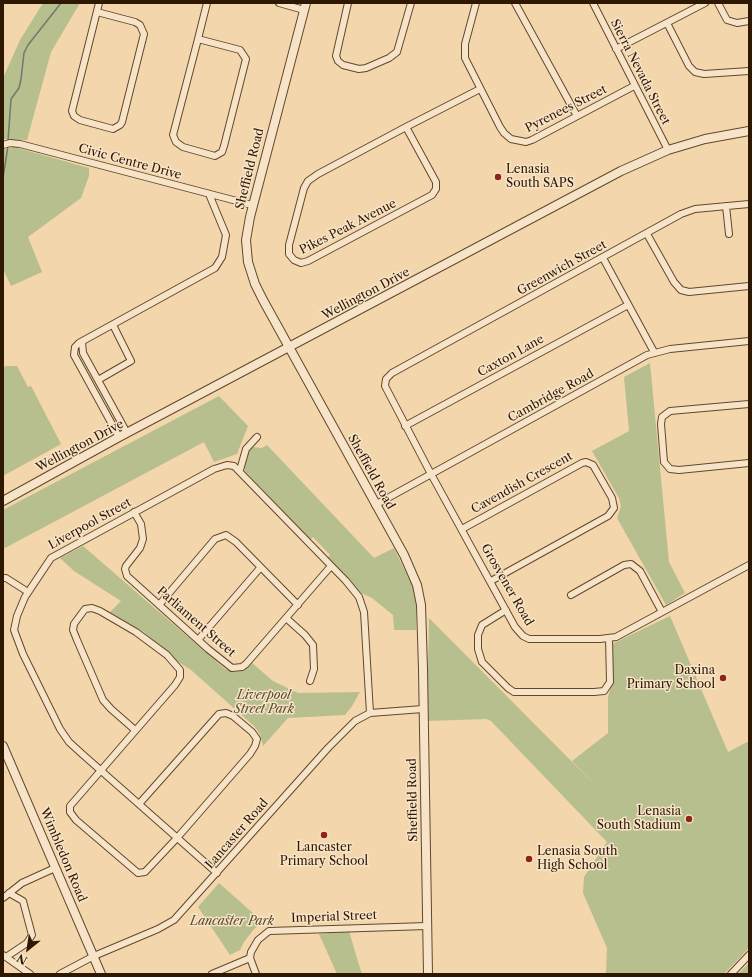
<!DOCTYPE html>
<html>
<head>
<meta charset="utf-8">
<style>
	body { margin:0 }
	#map { position:relative; width:752px; height:977px; overflow:hidden; background:#f3d6ab; font-family:"Libre Caslon Text",serif }
	canvas { display:block }
	.frame { position:absolute; inset:0; border:4px solid #2f1801; pointer-events:none }
	.north { position:absolute; left:8px; top:929px; width:40px; height:40px; -webkit-text-stroke:3px #f7e4c8; paint-order:stroke; rotate:210deg; font-size:11px; font-weight:700; line-height:16px; text-align:center; color:#2f1801 }
	.north::after { content:''; display:block; margin:auto; width:14px; height:18px; background:#2f1801; clip-path:polygon(50% 0,100% 100%,50% 72%,0 100%) }
</style>
</head>
<body>
<div id="map">
<canvas width="752" height="977"></canvas>
<div class="frame"></div>
<div class="north">N</div>
</div>
<script>
const ctx = document.querySelector('canvas').getContext('2d');
ctx.lineJoin = 'round';
function fillPath(path, color) {
  ctx.fillStyle = color;
  ctx.fill(path, 'evenodd');
}
function shape(rows) {
  const path = new Path2D();
  for (const r of rows) {
    path.moveTo(r[0], r[1]);
    for (let i = 2; i < r.length; i += 2) path.lineTo(r[i], r[i + 1]);
  }
  return path;
}
function stroke(path, color, width, dash) {
  ctx.strokeStyle = color;
  ctx.lineWidth = width;
  ctx.lineCap = dash ? 'butt' : 'round';
  ctx.setLineDash(dash || []);
  ctx.stroke(path);
}
function drawText(font, color, halo, rows, align = 'center') {
  ctx.font = font + ' "Libre Caslon Text",serif';
  ctx.lineWidth = 3;
  ctx.setLineDash([]);
  ctx.textBaseline = 'middle';
  ctx.strokeStyle = halo;
  ctx.fillStyle = color;
  for (const [text, x, y, turn = 0] of rows) {
    ctx.save();
    ctx.translate(x, y);
    ctx.rotate((+turn || 0) * Math.PI / 180);
    ctx.textAlign = isNaN(turn) ? turn : align;
    if (halo) ctx.strokeText(text, 0, 0);
    ctx.fillText(text, 0, 0);
    ctx.restore();
  }
}
fillPath(shape([
	[43,3,80,3,51,52,27,140,3,139,3,78,20,40],
	[14,147,89,168,89,176,81,198,28,237,42,272,11,286,3,269,3,150],
	[650,363,669,562,685,593,666,605,617,518,621,506,619,498,592,451,629,431,624,377],
	[6,366,17,366,28,387,31,386,61,444,3,476,3,368],
	[219,396,248,426,237,454,214,462,204,442,3,549,3,510],
	[267,445,374,558,394,548,413,587,416,604,416,630,394,630,393,615,372,598,361,593,327,558,330,555,313,537,310,540,245,471,244,467,248,450,252,447,262,448],
	[83,546,225,669,234,672,240,671,251,662,273,681,298,693,360,692,352,706,345,715,288,718,263,746,260,734,254,726,191,670,177,661,144,632,110,612,121,601,74,571,60,558],
	[670,616,728,752,749,741,749,948,724,974,606,974,607,948,583,893,584,877,607,842,491,721,486,719,427,721,429,618,601,791,572,761,608,733,608,697,613,679,612,644],
	[219,883,263,922,254,929,244,942,240,950,230,955,198,907],
	[349,931,359,965,362,974,337,974,319,934],
	[749,963,749,974,738,974]
]), '#b6bf8d');
stroke(shape([
	[8,141,11,99,19,88,21,79,24,53,28,45,61,3],
	[3,178,8,146]
]), '#73776d', 1.5);
const minor = shape([
	[279,3,304,10],
	[348,3,336,56,338,61,343,65,359,69,366,68,389,58,397,52,411,3],
	[476,3,465,44,465,58,500,127,504,133,511,139,526,142,532,140,634,86],
	[515,3,577,116],
	[593,3,668,150],
	[718,3,727,20,737,23,749,21],
	[97,12,135,22,140,25,144,34,122,122,120,125,113,129,80,120,74,116,72,111,99,3],
	[667,23,689,66,695,72,704,74,749,71],
	[198,39,240,50,246,59,224,146,222,152,215,156,183,147,176,142,173,135,198,39,207,3],
	[616,49,705,3],
	[406,127,436,182,436,189,432,195,308,261,301,263,294,260,289,254,289,245,304,188,308,181,318,174,406,127,480,89],
	[3,145,10,143,20,144,252,205],
	[749,204,695,209,681,214,392,373,386,379,385,386,431,474,515,627,523,636,529,639,600,639,616,637,749,565],
	[726,206,729,234],
	[647,234,674,282,681,290,689,292,749,286],
	[603,258,654,352],
	[82,342,83,353,127,433],
	[98,380,131,361,113,325],
	[749,404,670,411,662,417,661,424,664,462,670,469,679,470,749,463],
	[405,426,628,305],
	[119,437,74,355,75,347,79,343,215,268,222,257,226,235,209,194],
	[240,470,246,449,257,437],
	[375,505,647,355,670,349,749,341],
	[134,512,141,524,143,539,140,548,126,566,125,569,127,576,208,649,232,668,242,667,246,664,331,566],
	[462,529,582,463,586,462,593,465,612,498,614,508,608,516,491,581],
	[3,578,6,578,28,592],
	[571,595,624,565,631,564,640,571,662,612],
	[159,605,215,539,226,535,236,542,298,605],
	[506,610,482,625,478,635,478,649,482,662,508,688,514,692,594,692,604,691,610,682,609,638],
	[286,618,305,635,313,645,314,669,310,681],
	[198,640,260,568],
	[135,730,111,709,103,700,77,640,73,630,74,624,85,609,92,608,100,611,136,632,167,655,180,670,180,677,175,685,70,806,70,812,76,820,138,873,145,872,177,838,250,754,255,746,257,739,252,732,233,716,226,713,219,714,139,804],
	[217,873,81,753,69,742,60,729,23,654,14,630,17,616,25,597,51,558,214,469,227,465,234,466,346,581,359,597,364,612,370,713],
	[3,898,22,883,55,868],
	[3,955,30,974],
	[6,957,27,943,32,935,23,901,9,893],
	[60,974,94,956,158,929,174,920,328,748,355,721,370,713,423,709],
	[212,974,250,958],
	[256,974,250,958,251,952,258,940,269,931,427,926],
	[731,974,749,955]
]);
const tertiary = shape([
	[306,3,250,217,246,240,248,262,255,284,263,300,404,555,417,585,421,605,423,669,428,974],
	[3,501,119,437,621,171,668,150,705,139,749,131],
	[3,746,101,974]
]);
stroke(minor, '#60482c', 8);
stroke(tertiary, '#60482c', 10);
stroke(minor, '#f7e4c8', 6);
stroke(tertiary, '#f7e4c8', 8);
for (const [x, y, r, color] of [
	[498,177,4,"#8f2418"],
	[723,678,4,"#8f2418"],
	[689,819,4,"#8f2418"],
	[324,835,4,"#8f2418"],
	[529,859,4,"#8f2418"]
]) {
  const dot = new Path2D();
  dot.arc(x, y, r, 0, 2 * Math.PI);
  ctx.fillStyle = color;
  ctx.fill(dot);
  stroke(dot, '#f7e4c8', 1.5);
}
drawText('12px', '#2f1801', '#f7e4c8', [
	["Sierra Nevada Street",640,72,63],
	["Pyrenees Street",566,109,-27],
	["Civic Centre Drive",130,162,15],
	["Sheffield Road",250,169,-76],
	["Pikes Peak Avenue",348,227,-27],
	["Greenwich Street",562,268,-29],
	["Wellington Drive",366,294,-28],
	["Caxton Lane",511,356,-29],
	["Cambridge Road",551,396,-29],
	["Wellington Drive",80,446,-28],
	["Sheffield Road",371,472,61],
	["Cavendish Crescent",522,483,-29],
	["Liverpool Street",90,524,-29],
	["Grosvener Road",507,585,60],
	["Parliament Street",196,622,41],
	["Sheffield Road",413,800,-91],
	["Lancaster Road",237,834,-49],
	["Wimbledon Road",63,855,67],
	["Imperial Street",334,917,-2]
]);
drawText('12px', '#2f1801', '#f7e4c8', [
	["Lenasia",506,170],
	["South SAPS",506,184],
	["Daxina",715,671,"right"],
	["Primary School",715,685,"right"],
	["Lenasia",681,812,"right"],
	["South Stadium",681,826,"right"],
	["Lancaster",324,848,"center"],
	["Primary School",324,862,"center"],
	["Lenasia South",537,852],
	["High School",537,866]
], 'left');
drawText('italic 12px', '#584a2b', '#f7e4c8', [
	["Liverpool",264,696],
	["Street Park",264,710],
	["Lancaster Park",232,922]
]);
</script>
</body>
</html>
